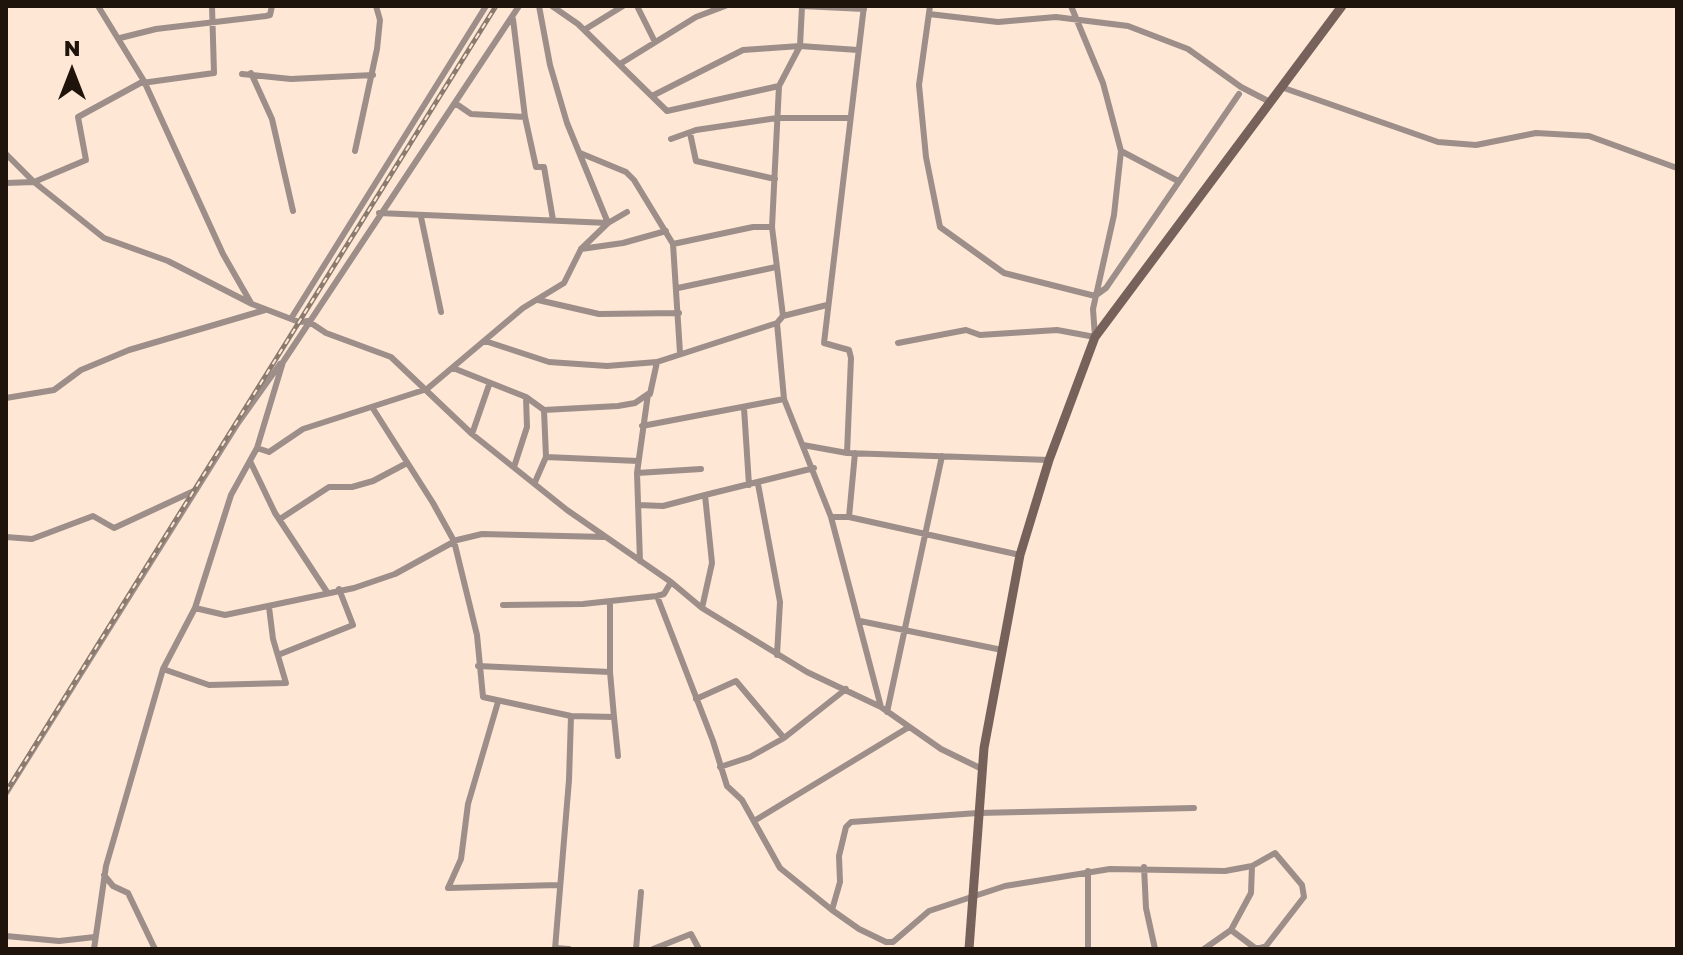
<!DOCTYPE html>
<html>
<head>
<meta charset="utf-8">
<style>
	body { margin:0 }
	#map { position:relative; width:1683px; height:955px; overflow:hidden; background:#fee7d5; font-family:"Golos Text",sans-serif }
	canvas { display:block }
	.frame { position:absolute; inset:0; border:8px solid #1e140c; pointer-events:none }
	.north { position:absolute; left:32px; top:32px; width:80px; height:80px; -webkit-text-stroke:6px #fee7d5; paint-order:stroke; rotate:0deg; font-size:22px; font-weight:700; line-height:32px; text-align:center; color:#1e140c }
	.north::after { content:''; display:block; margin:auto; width:28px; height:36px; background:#1e140c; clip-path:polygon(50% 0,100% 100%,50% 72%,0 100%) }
</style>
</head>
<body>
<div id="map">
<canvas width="1683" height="955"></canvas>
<div class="frame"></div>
<div class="north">N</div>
</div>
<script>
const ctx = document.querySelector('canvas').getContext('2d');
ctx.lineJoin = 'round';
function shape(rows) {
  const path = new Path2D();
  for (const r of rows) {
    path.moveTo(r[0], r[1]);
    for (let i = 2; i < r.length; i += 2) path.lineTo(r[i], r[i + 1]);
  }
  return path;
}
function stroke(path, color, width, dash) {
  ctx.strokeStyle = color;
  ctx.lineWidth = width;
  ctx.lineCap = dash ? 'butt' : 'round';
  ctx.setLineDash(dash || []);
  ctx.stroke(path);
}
stroke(shape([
	[98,6,144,81,223,254,251,303],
	[552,6,578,24,667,111,779,86],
	[637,6,655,42],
	[864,6,824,343,849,350,851,358,847,453,1049,460],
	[930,6,919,85,926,157,940,227,1004,273,1095,296,1106,288,1239,94],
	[864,9,802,6,800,46,779,86,772,227,783,316,777,323,784,399,831,517,881,707],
	[929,14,998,22,1056,17,1128,26,1188,49,1241,87,1270,102],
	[513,19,525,117,536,167,544,167,553,220],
	[584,30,623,6],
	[120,38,156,29,266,16,270,15,272,6],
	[620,64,696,17,725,6],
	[251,73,272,119,293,211],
	[242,74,291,79,373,75],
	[142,83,214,73,212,6],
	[1281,87,1438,142,1476,145,1536,133,1589,136,1677,168],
	[652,96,743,50,800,46,858,50],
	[455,103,471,114,525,117],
	[690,133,696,161,775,179],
	[671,139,696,130,777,118,848,118],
	[355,151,377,49,380,20,376,6],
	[1121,151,1178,181],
	[580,153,626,172,634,180,673,244,680,353],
	[6,154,34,182,104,238,168,261,252,304,299,322,308,321,326,333,391,357,472,434,567,510,671,582,702,608,807,672,881,707,941,749,982,769],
	[6,183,34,182,86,160,78,117,144,81],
	[379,213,608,223,627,212],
	[421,217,441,312],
	[673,244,753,227,772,227],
	[581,249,623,243,666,231],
	[678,288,776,267],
	[538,300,599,314,679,313],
	[783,316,827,305],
	[292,317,486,6],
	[485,341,549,362,607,366,657,362,650,394],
	[898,343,966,330,980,335,1057,330,1095,337,1093,309,1114,215,1121,151,1103,83,1071,6],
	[657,362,777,323],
	[453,368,526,397,544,410],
	[6,398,54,390,81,370,129,350,265,310],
	[372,407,433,503,454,541,477,635,483,697,571,716,614,717,610,672,610,602],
	[744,408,749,485],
	[642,426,784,399],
	[472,434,489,385],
	[803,445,847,453],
	[257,448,269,452,303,429,427,389,523,308,564,283,581,249,608,223,567,123,550,65,539,6],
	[546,457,638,461],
	[250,461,275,513,327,592],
	[514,467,527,427,526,397],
	[637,473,701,469],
	[535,482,546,457,544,410,618,406,635,403,648,394,637,473,640,561],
	[758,484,780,602,777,655],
	[638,505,663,506,705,495],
	[831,517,849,517,1020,555],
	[849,517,855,453],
	[280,519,329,487,352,487,373,481,407,463],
	[6,537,32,539,93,516,114,528,196,490],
	[657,596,713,741,727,786,742,800,780,868,832,910,840,882,839,856,846,827,851,822,978,813,1194,808],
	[503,605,583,604,657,596,664,594,671,582],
	[195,608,225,615,354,588,395,574,457,540,482,534,604,537],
	[702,608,712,563,705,495,814,468],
	[860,621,1002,650],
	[278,655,353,625,339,589],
	[478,666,610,672],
	[163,669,209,685,286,683,273,639,269,607],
	[696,699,736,681,784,738,846,689],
	[887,712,942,456],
	[614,717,618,756],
	[720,767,750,757,784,738],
	[6,793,238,423,280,364],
	[754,821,909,727],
	[1144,867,1146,908,1155,949],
	[104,875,113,886,128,893,155,949],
	[448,888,461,859,468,804,498,702],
	[448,888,558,885],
	[832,910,859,929,886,942,893,942,929,911,1005,886,1110,869,1225,871,1252,866,1275,853,1302,885,1304,897,1266,946,1260,948,1255,948,1231,930,1251,893,1252,866],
	[6,936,59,941,95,937],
	[555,948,569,949],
	[94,949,106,866,163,669,195,608,231,495,257,448,283,362,519,6],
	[555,949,569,780,571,716],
	[636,949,641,892],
	[653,949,691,934,699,949],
	[1088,949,1088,871],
	[1204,949,1231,930]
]), '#9d8e89', 6);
stroke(shape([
	[969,949,984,748,1020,555,1049,460,1095,337,1342,6]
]), '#77625b', 9);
const rail = shape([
	[6,792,496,6]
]);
stroke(rail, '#8b7b6e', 5);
stroke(rail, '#fee7d5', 2, [6]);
</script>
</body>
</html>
